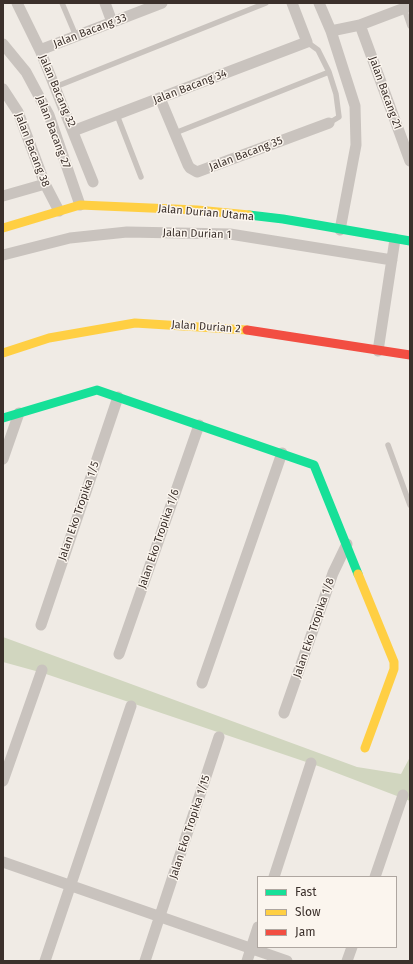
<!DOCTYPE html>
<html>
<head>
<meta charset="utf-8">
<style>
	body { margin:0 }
	#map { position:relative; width:413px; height:964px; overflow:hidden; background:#f0ebe5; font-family:"Fira Sans",sans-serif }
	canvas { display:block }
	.frame { position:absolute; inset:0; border:4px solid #3b302b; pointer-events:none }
	.legend { position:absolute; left:257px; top:876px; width:140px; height:72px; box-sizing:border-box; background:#fbf5ee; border:1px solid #aea6a0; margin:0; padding:5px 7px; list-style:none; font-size:12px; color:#3b302b }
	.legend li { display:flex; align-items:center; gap:8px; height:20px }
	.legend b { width:20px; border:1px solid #aea6a0 }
</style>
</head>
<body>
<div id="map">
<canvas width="413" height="964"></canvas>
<div class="frame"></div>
<ul class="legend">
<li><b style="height:5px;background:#16e098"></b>Fast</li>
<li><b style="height:5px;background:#ffcf43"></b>Slow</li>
<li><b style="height:5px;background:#f24e42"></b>Jam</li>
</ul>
</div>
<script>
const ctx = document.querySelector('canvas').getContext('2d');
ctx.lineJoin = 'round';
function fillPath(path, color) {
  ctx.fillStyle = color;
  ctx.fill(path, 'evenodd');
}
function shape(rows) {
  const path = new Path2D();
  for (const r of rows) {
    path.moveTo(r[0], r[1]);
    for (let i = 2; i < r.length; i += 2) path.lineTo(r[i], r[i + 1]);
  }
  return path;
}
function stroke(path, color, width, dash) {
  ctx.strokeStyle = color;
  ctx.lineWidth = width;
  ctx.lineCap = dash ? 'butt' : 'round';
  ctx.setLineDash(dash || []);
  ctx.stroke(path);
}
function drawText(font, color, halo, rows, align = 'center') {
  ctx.font = font + ' "Fira Sans",sans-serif';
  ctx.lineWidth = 3;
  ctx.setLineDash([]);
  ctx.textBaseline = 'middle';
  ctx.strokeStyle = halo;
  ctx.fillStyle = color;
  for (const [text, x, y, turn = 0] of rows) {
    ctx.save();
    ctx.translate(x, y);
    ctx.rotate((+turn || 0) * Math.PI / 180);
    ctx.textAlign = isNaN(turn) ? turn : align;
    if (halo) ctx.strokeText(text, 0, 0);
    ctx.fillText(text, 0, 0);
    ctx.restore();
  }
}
fillPath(shape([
	[3,637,357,767,401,774,410,757,410,801,321,767,43,673,3,662]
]), '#d1d6bf');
stroke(shape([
	[62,3,76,36],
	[404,8,410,26],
	[307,42,318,50,329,72,336,94,339,117,329,123],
	[55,87,266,3],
	[117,115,141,177],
	[175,133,329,72],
	[388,445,410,505]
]), '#c9c3be', 5.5);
stroke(shape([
	[17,3,40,50,93,182],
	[105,3,112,22],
	[319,3,331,31,355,106,356,145,340,230],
	[360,25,410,161],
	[331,31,360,25,410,6],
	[3,44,26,72,49,115,80,205],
	[40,50,162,3],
	[3,89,18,112,45,184,59,211],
	[160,98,188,165,190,168,197,172,329,123],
	[73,131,307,42,292,3],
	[3,196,45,184],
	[3,255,70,238,127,232,230,234,392,260],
	[378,351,395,239],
	[3,459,19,413],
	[41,625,118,397],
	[119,654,199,425],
	[202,683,282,453],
	[284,713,333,573,347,544],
	[3,781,42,670],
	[3,862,287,961],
	[274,877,311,763],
	[375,877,403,795],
	[45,961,131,706],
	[145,961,219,737],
	[247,961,258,927],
	[347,961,352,947]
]), '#c9c3be', 11);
stroke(shape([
	[249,215,283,219,410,241],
	[3,418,97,390,314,465,358,574]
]), '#16e098', 9);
stroke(shape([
	[3,228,80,205,197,210,249,215],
	[3,353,49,338,135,323,247,330],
	[358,574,394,662,394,669,365,748]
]), '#ffcf43', 9);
stroke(shape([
	[247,330,410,355]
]), '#f24e42', 9);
drawText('11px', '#3b302b', '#fbf5ee', [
	["Jalan Bacang 33",90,31,-21],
	["Jalan Bacang 34",190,87,-21],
	["Jalan Bacang 32",57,91,67],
	["Jalan Bacang 21",385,93,70],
	["Jalan Bacang 27",53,132,69],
	["Jalan Bacang 38",32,150,69],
	["Jalan Bacang 35",246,154,-21],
	["Jalan Durian Utama",206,213,5],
	["Jalan Durian 1",197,234,2],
	["Jalan Durian 2",206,327,4],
	["Jalan Eko Tropika 1/5",79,511,-71],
	["Jalan Eko Tropika 1/6",159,539,-71],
	["Jalan Eko Tropika 1/8",314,628,-71],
	["Jalan Eko Tropika 1/15",190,827,-72]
]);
</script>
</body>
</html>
